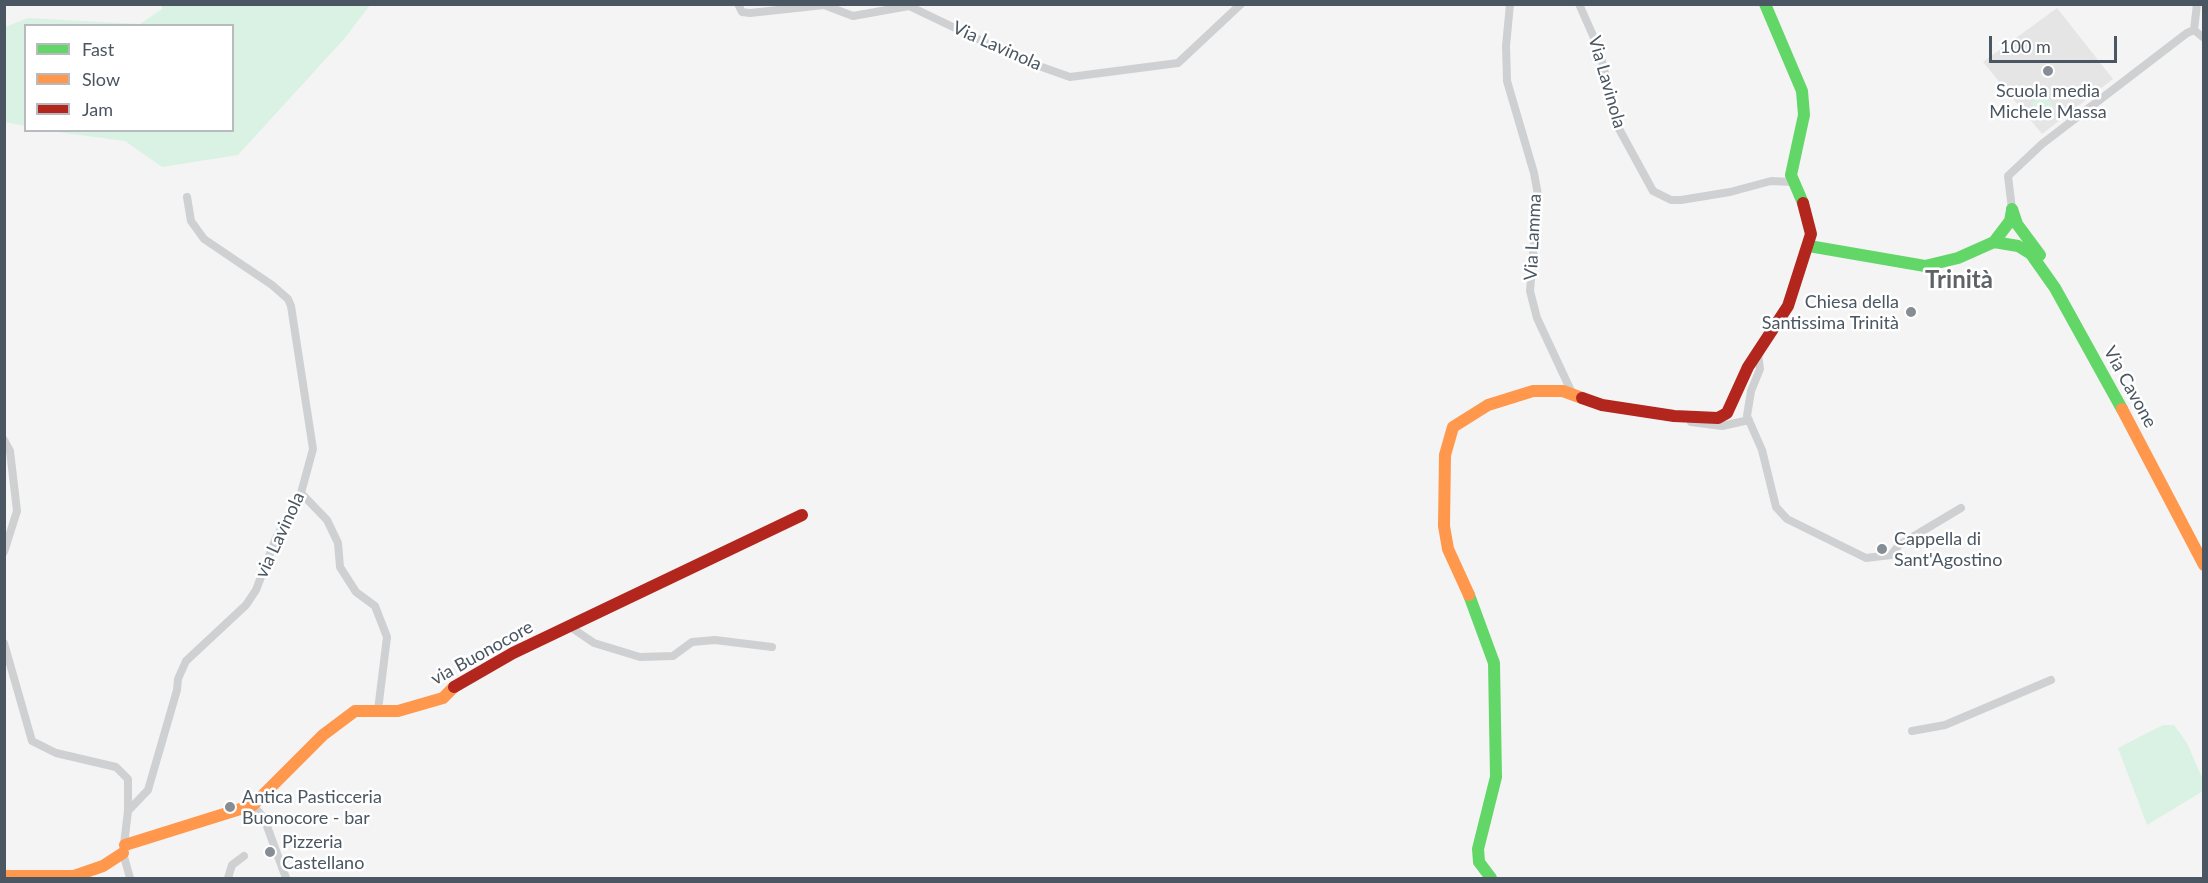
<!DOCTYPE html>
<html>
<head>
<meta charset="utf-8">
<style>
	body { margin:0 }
	#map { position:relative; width:2208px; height:883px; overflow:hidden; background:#f4f4f4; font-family:Lato,sans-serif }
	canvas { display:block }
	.frame { position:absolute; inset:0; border:6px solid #4a5661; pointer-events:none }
	.legend { position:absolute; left:24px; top:24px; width:210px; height:108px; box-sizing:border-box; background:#fff; border:2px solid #b7bbc0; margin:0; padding:8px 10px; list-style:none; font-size:18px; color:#4a5661 }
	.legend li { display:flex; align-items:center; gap:12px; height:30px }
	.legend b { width:30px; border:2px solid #b7bbc0 }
	.scale { position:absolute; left:1989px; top:36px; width:128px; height:27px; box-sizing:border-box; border:3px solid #4a5661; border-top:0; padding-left:8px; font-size:18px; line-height:21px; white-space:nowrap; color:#4a5661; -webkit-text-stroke:4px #fff; paint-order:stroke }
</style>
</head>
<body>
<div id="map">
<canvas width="2208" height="883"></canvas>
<div class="frame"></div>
<ul class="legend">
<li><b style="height:8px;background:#63d668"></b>Fast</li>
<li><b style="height:8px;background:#ff974d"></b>Slow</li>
<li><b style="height:8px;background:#b3261e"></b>Jam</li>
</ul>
<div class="scale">100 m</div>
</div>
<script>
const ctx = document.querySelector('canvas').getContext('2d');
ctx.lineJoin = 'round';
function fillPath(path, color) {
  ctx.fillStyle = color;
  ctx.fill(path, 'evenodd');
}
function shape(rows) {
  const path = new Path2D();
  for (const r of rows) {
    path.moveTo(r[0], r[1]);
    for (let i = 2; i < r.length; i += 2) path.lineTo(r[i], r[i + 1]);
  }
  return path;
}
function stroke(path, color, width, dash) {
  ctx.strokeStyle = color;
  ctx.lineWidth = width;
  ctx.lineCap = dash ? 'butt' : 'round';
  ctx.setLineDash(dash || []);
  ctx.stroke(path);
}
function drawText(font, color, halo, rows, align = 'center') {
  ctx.font = font + ' Lato,sans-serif';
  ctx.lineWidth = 5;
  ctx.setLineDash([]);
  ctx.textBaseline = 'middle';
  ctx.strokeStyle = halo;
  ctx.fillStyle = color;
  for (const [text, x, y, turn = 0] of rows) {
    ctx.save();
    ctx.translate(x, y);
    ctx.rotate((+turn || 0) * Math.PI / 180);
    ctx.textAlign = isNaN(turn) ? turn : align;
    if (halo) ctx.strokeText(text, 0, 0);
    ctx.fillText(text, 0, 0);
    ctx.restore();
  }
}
fillPath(shape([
	[2057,8,2113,79,2042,134,1983,62]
]), '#e6e5e6');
fillPath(shape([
	[162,5,162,4,370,5,344,39,238,155,162,167,125,141,49,131,232,130,232,26,26,26,25,126,5,122,5,27,28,18,140,24,162,9],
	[2043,93,2055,108,2043,117,2031,103],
	[2163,725,2174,725,2187,743,2203,780,2203,791,2147,825,2118,748]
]), '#d9f2e3');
stroke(shape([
	[738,4,742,12,750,13,824,5,853,16,909,6,1022,60,1070,77,1178,63,1241,4],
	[1510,4,1506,46,1507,81,1534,173,1538,195,1530,291,1537,318,1572,393],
	[1579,4,1599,49,1618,127,1653,191,1671,200,1681,200,1730,192,1771,181,1793,182],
	[2194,30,2197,4],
	[2012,209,2008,176,2042,144,2187,33,2194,30,2204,38],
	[1758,354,1760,369,1751,391,1747,416,1762,450,1776,507,1787,519,1866,558,1891,555,1899,545,1961,508],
	[1691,422,1722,426,1749,420],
	[4,440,10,451,17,511,4,552],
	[301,493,327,520,338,543,340,567,356,592,375,606,387,637,378,710],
	[569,626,594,643,640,657,673,656,692,642,715,640,772,647],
	[4,643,32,741,56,753,116,767,128,779,128,811,123,853,130,878],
	[1912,731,1945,725,2051,680],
	[253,805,264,818,286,878],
	[128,811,148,790,177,690,178,679,186,661,246,605,256,590,276,538,301,493,313,449,291,306,288,299,272,285,204,239,191,221,187,197],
	[228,878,232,865,244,856]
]), '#ced0d2', 8);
stroke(shape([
	[1765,4,1802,91,1804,115,1791,175,1803,203],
	[2012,209,2017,224,2040,255],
	[1994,242,2010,221,2012,210],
	[1809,246,1925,266,1958,258,1994,242,2018,246,2031,254,2055,288,2122,409],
	[1469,595,1494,663,1496,777,1478,849,1479,862,1491,878]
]), '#63d668', 12);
stroke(shape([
	[2122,409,2204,565],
	[1469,595,1448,549,1444,526,1445,455,1453,427,1488,405,1533,391,1563,391,1582,398],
	[125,845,253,805,323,735,355,711,398,711,443,698,454,687],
	[4,876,74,876,103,866,123,853]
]), '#ff974d', 12);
stroke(shape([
	[1582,398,1602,405,1674,416,1718,418,1727,413,1748,367,1788,306,1811,234,1803,203],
	[454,687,513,653,802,515]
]), '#b3261e', 12);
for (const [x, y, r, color] of [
	[2048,71,6,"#868d94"],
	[1911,312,6,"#868d94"],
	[1882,549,6,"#868d94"],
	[230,807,6,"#868d94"],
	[270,852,6,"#868d94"]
]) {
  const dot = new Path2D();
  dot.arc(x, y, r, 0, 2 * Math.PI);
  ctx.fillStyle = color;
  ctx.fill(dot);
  stroke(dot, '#fff', 2);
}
drawText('18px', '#4a5661', '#fff', [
	["Via Lavinola",997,46,24],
	["Via Lavinola",1607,82,74],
	["Via Lamma",1533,237,-87],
	["Via Cavone",2130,387,61],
	["via Lavinola",280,535,-65],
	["via Buonocore",482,653,-29]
]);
drawText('18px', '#4a5661', '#fff', [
	["Scuola media",2048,91,"center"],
	["Michele Massa",2048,112,"center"],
	["Chiesa della",1899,302,"right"],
	["Santissima Trinità",1899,323,"right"],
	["Cappella di",1894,539],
	["Sant'Agostino",1894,560],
	["Antica Pasticceria",242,797],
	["Buonocore - bar",242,818],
	["Pizzeria",282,842],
	["Castellano",282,863]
], 'left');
drawText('bold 24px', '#5f6368', '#fff', [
	["Trinità",1959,280]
]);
</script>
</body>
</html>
